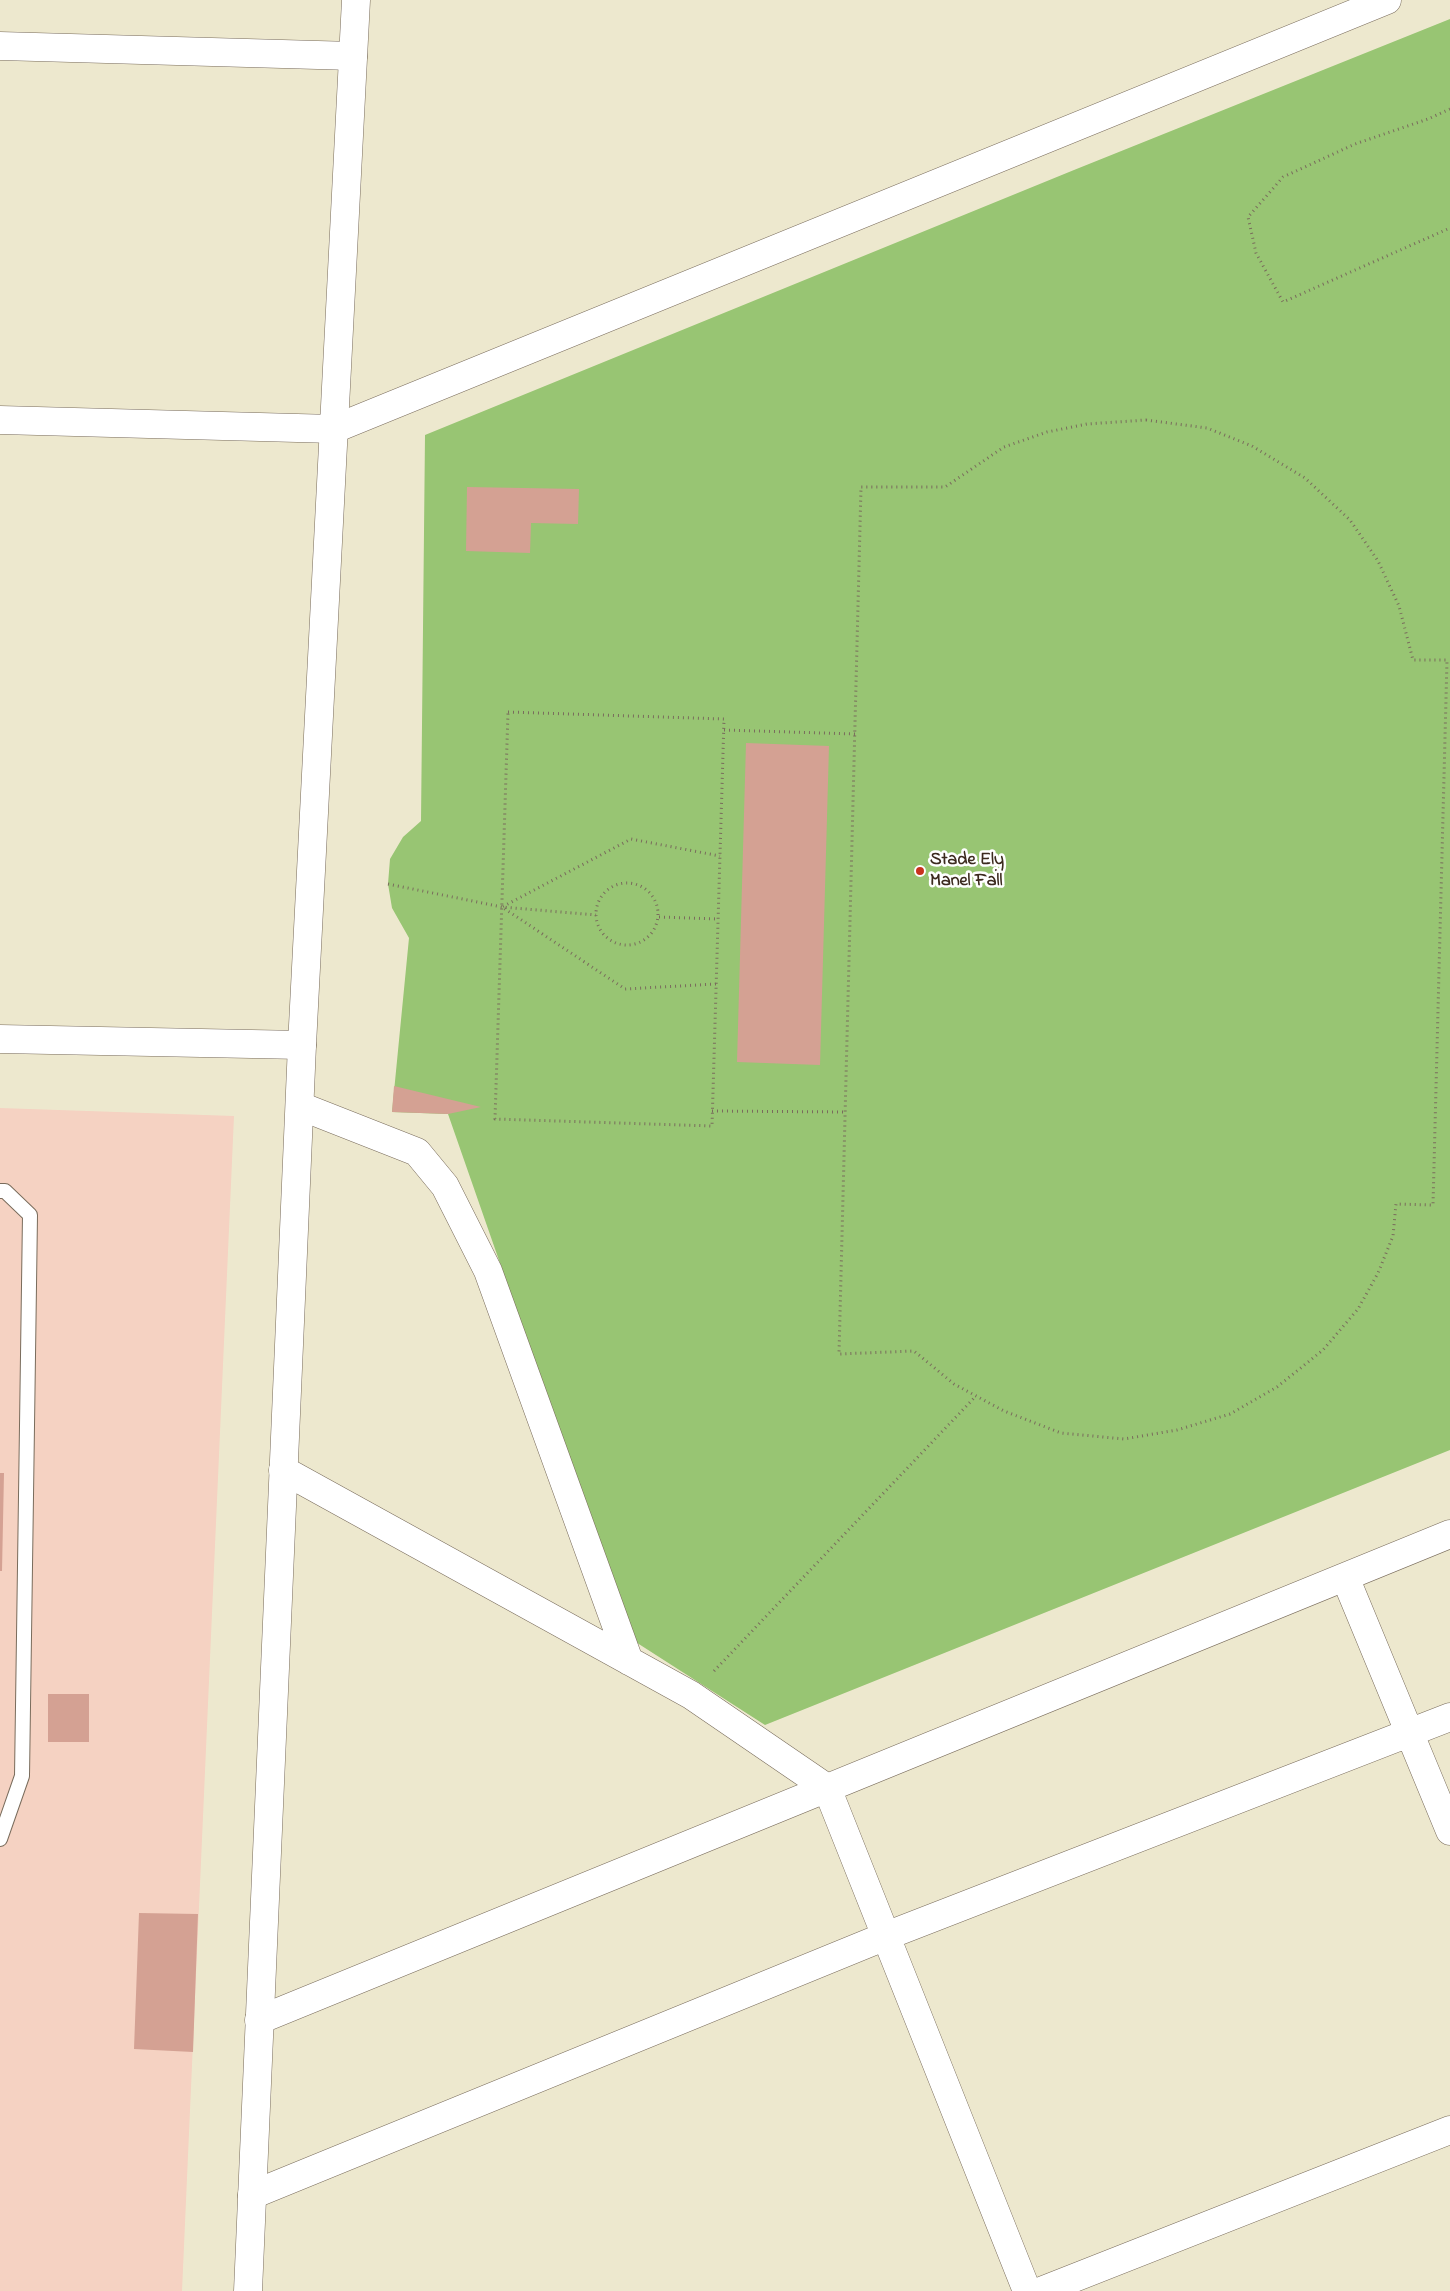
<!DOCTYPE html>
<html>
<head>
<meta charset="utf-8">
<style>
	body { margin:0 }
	canvas { display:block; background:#ede8ce }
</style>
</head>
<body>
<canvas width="1450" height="2291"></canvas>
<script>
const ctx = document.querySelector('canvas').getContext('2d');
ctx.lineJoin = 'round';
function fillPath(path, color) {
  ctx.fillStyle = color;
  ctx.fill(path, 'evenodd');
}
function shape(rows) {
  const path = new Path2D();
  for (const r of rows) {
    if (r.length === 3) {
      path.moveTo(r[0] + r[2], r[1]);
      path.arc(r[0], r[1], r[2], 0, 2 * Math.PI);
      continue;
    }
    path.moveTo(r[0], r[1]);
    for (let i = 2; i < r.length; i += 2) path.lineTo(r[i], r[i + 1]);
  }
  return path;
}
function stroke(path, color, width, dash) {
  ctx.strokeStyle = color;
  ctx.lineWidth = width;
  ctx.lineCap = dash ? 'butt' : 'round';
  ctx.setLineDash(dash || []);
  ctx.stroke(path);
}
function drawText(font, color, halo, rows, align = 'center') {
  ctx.font = font + ' "Indie Flower",sans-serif';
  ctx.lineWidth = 5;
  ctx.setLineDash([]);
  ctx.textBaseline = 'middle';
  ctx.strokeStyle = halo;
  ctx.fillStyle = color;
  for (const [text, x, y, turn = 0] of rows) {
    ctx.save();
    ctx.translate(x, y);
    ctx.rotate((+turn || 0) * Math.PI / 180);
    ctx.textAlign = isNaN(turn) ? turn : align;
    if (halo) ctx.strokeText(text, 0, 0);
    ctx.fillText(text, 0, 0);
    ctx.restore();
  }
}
fillPath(shape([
	[0,1108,234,1116,182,2291,0,2291]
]), '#f5d2c2');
fillPath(shape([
	[1450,19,1450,1450,765,1725,631,1639,448,1114,392,1112,409,938,392,908,388,884,390,859,403,837,421,821,425,435,1074,170]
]), '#98c573');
fillPath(shape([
	[467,487,579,489,578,524,531,523,530,553,466,551],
	[746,743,829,746,820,1065,737,1062],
	[394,1086,481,1107,448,1114,392,1112],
	[0,1473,4,1473,2,1571,0,1571],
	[48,1694,89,1694,89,1742,48,1742],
	[139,1913,198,1914,193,2052,134,2049]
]), '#d4a193');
const service = shape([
	[0,1191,5,1191,30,1215,22,1776,0,1839]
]);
const minor = shape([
	[0,46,353,56],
	[0,420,334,429,1387,0],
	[0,1039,302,1045],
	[300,1106,417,1152,445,1186,488,1271,629,1661],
	[283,1470,691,1695,827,1788,1027,2291],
	[1345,1577,1450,1831],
	[259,2020,1450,1534],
	[252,2195,886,1936,1450,1717]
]);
const tertiary = shape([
	[248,2291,302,1045,356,0],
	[1041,2291,1450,2130]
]);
stroke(service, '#796c5c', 16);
stroke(minor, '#796c5c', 29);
stroke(tertiary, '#796c5c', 29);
stroke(shape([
	[1450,109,1428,119,1355,144,1283,177,1248,217,1256,253,1283,302,1450,228],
	[1146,420,1207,428,1252,446,1305,478,1350,520,1378,561,1399,606,1413,660,1447,660,1433,1205,1396,1204,1393,1236,1378,1273,1358,1309,1323,1350,1277,1387,1230,1414,1177,1430,1124,1439,1061,1433,1004,1411,954,1384,914,1351,839,1354,861,487,945,487,1004,447,1047,432,1087,424,1146,420],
	[508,712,724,719,712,1126,495,1119,508,712],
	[724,730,855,734],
	[627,914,31],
	[388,884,502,907,596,915],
	[659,917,718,919],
	[716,984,625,989,502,907,631,839,720,856],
	[712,1111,845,1112],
	[714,1671,976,1396]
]), '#796c5c', 3, [1, 4]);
stroke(service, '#fff', 14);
stroke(minor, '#fff', 28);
stroke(tertiary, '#fff', 28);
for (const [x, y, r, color] of [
	[920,871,5,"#c8321e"]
]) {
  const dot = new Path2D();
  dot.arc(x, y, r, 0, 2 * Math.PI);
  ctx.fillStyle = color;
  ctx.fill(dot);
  stroke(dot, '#fff', 2);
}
drawText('bold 18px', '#3b2a1e', '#fff', [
	["Stade Ely",930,861],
	["Manel Fall",930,882]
], 'left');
</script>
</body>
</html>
